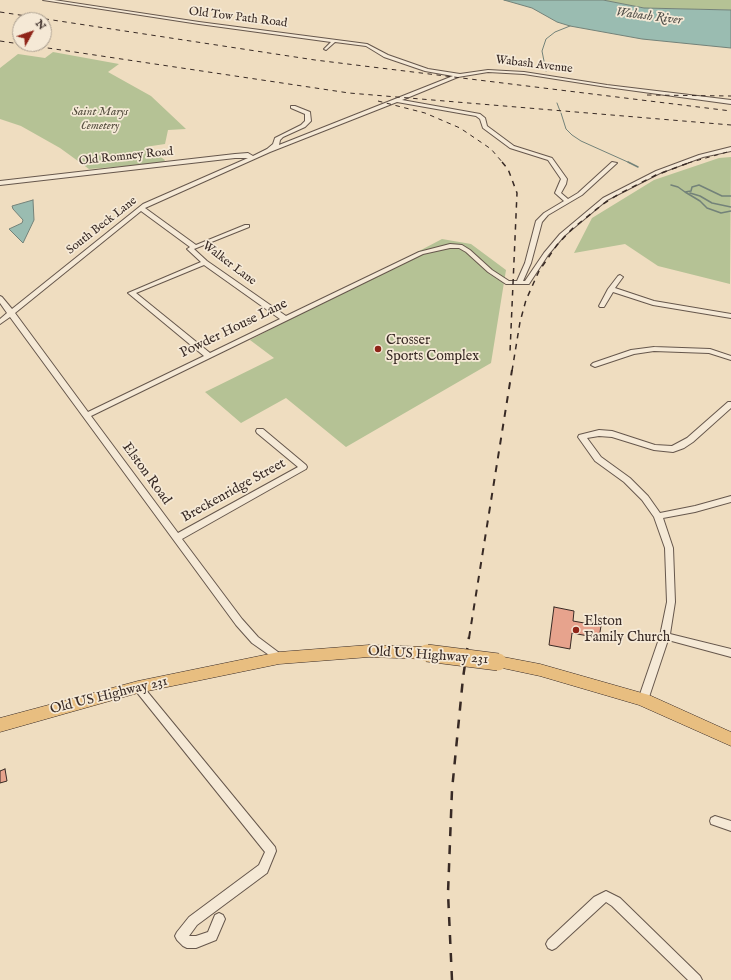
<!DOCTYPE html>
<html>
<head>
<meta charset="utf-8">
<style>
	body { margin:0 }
	#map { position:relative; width:731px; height:980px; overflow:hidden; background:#efddc0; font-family:"IM FELL English",serif }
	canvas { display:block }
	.north { position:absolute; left:12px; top:12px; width:40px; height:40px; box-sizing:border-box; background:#f5e9d6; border:1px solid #a99d8f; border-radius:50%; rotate:50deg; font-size:11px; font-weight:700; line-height:16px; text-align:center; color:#382a25 }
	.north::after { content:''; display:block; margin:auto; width:14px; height:18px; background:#8f2418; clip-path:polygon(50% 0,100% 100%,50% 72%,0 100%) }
</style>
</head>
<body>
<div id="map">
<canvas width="731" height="980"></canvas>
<div class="north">N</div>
</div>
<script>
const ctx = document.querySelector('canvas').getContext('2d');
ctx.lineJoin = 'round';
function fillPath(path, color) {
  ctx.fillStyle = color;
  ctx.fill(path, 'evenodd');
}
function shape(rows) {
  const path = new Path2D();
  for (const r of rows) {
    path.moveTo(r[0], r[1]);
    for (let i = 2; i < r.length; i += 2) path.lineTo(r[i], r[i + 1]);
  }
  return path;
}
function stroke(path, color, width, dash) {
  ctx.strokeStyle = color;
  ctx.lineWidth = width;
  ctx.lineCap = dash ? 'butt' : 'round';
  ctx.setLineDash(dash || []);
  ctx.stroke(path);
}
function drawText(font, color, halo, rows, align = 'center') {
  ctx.font = font + ' "IM FELL English",serif';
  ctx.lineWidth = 3.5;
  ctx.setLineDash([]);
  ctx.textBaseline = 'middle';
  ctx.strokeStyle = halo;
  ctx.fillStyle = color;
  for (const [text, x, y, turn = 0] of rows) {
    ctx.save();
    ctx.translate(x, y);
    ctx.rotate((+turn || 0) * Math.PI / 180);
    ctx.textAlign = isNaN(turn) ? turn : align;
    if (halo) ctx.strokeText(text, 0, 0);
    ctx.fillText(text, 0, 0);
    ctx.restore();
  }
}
fillPath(shape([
	[603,0,731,0,731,10,644,8],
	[53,52,119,64,108,72,151,96,186,129,168,130,165,144,145,147,165,160,163,163,89,169,60,148,21,126,0,119,0,68,18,54,45,58],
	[731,157,730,284,658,266,625,244,574,253,592,218,654,180,719,158],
	[442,239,471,244,506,270,491,363,346,447,286,398,241,423,205,392,274,358,250,340]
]), '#b5c295');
const water = shape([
	[504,0,603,0,644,8,731,10,731,48,642,39,570,26,557,22,532,8,504,0],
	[33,200,34,220,23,243,9,229,22,223,23,220,13,209,12,206,33,200]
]);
fillPath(water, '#9abcb1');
stroke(water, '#738279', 1);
stroke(shape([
	[546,71,542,51,546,39,555,32,570,26],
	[557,103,560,111],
	[561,113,566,129,572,135,581,141,630,163]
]), '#738279', 1);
stroke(shape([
	[628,162,638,167],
	[671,185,678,187,685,192,691,191,692,187,699,185,722,196,731,196],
	[685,192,700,201,707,208,721,213,731,211],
	[690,193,700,196,712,203,731,207]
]), '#738279', 1.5);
const building = shape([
	[554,607,574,611,573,621,601,626,599,638,572,633,570,649,549,645,554,607],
	[5,769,7,781,0,783,0,771,5,769]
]);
fillPath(building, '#e7a38d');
stroke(building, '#382a25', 1);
const minor = shape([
	[43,0,54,0,199,22,367,44,388,55,428,69,460,74,488,70,524,72,607,85,731,100,731,104,607,87,524,74,488,72,458,77,402,100,480,114,485,118,487,126,514,146,552,158,567,179,566,184,561,193,568,199,578,193,612,162,617,163,582,195,548,215,542,222,531,263,523,281,525,281,544,253,560,234,603,198,656,171,699,155,731,147,731,151,703,157,660,173,607,200,564,236,548,255,529,284,506,284,488,272,466,252,459,248,450,248,423,254,91,416,178,533,298,467,257,433,256,431,257,429,263,429,306,465,307,467,306,469,182,539,242,619,258,637,282,655,284,658,282,661,279,662,252,643,236,625,10,317,0,324,0,319,7,313,0,303,0,296,2,297,12,309,143,204,248,158,235,158,0,185,0,181,235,154,248,153,253,156,267,149,273,144,275,138,301,125,305,121,305,114,291,108,291,106,295,106,310,112,311,121,305,127,283,137,280,140,279,145,453,76,425,71,384,57,366,46,335,42,326,50,324,49,331,42,199,24,43,0],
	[397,102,476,116,480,119,483,128,510,148,548,160,561,179,555,193,564,201,544,213,536,221,525,263,517,281,509,281,492,270,470,250,462,245,450,244,419,252,286,316,207,261,194,249,249,227,249,225,245,225,196,245,145,208,270,152,397,102],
	[141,211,190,247,187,249,201,262,128,293,204,356,88,412,15,313,141,211],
	[204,265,280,319,210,353,136,293,204,265],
	[620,275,623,277,615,288,654,301,731,314,731,318,653,305,613,292,604,307,600,307,599,306,608,289,618,276,620,275],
	[654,347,710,349,731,356,731,360,709,353,654,351,634,354,595,367,591,365,593,363,631,350,654,347],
	[728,402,731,402,731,408,693,442,684,448,673,452,654,450,612,437,599,436,587,438,601,457,630,478,648,496,660,513,695,506,731,496,731,502,695,512,663,518,673,548,675,602,670,634,731,649,731,657,668,640,648,700,646,703,643,704,640,703,638,700,660,636,667,602,665,548,654,517,642,500,624,482,595,461,578,437,579,435,599,430,612,431,655,445,672,446,687,438,728,402],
	[138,683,141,684,275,847,276,851,267,873,197,925,189,936,196,936,208,932,215,915,219,913,223,915,225,919,216,940,196,948,187,948,183,946,177,940,175,936,177,932,189,917,259,865,265,852,135,690,133,687,135,684,138,683],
	[715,816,731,821,731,831,711,824,710,821,711,818,715,816],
	[606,891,620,898,700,976,702,980,688,980,612,906,606,902,556,948,552,950,548,948,546,944,548,940,594,897,606,891]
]);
const primary = shape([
	[369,645,427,647,432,649,434,653,432,657,427,659,369,657,279,664,138,693,0,732,0,718,138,681,279,652,369,645],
	[498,656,540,664,649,695,731,732,731,746,639,705,540,676,493,666,490,662,493,658,498,656]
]);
stroke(minor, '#66574c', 2);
stroke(primary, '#382a25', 1);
fillPath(minor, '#f5e9d6');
fillPath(primary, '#e8be80');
stroke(shape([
	[0,12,315,60,731,111],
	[0,41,20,44],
	[21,44,349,93,731,125],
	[647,95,731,96],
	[378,101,425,113,460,128,491,149,503,163],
	[688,163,731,151]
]), '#382a25', 1, [4.5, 4.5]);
stroke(shape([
	[502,162,508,169,517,193,510,352],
	[512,371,520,322,526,300,539,271,557,245,572,229,603,204,619,194,656,175,691,162]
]), '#382a25', 1.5, [5.5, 5.5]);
stroke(shape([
	[469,638,512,370]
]), '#382a25', 2, [7, 7]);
stroke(shape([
	[452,980,448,893,452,790,463,678,469,637]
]), '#382a25', 2.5, [9, 9]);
const primaryBridge = shape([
	[427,653,498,662]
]);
stroke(primaryBridge, '#382a25', 18, []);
stroke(primaryBridge, '#e8be80', 17);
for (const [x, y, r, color] of [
	[378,349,4,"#8f2418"],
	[576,630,4,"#8f2418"]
]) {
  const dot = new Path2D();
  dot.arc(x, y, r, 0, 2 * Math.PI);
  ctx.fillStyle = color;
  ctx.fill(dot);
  stroke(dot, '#f5e9d6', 1.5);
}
drawText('12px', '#382a25', '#f5e9d6', [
	["Old Tow Path Road",238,18,7],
	["Wabash Avenue",534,65,7],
	["Old Romney Road",126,157,-6],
	["South Beck Lane",102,226,-38],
	["Walker Lane",229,264,37]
]);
drawText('italic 12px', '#575041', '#f5e9d6', [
	["Saint Marys",100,113],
	["Cemetery",100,127]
]);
drawText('italic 13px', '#504e48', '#f5e9d6', [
	["Wabash River",649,17,7]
]);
drawText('14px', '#382a25', '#f5e9d6', [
	["Powder House Lane",234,329,-26],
	["Elston Road",146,474,54],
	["Breckenridge Street",234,491,-29],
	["Old US Highway 231",428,656,4],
	["Old US Highway 231",109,696,-14]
]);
drawText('14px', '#382a25', '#f5e9d6', [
	["Crosser",386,341],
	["Sports Complex",386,357],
	["Elston",584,622],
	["Family Church",584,638]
], 'left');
</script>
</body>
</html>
